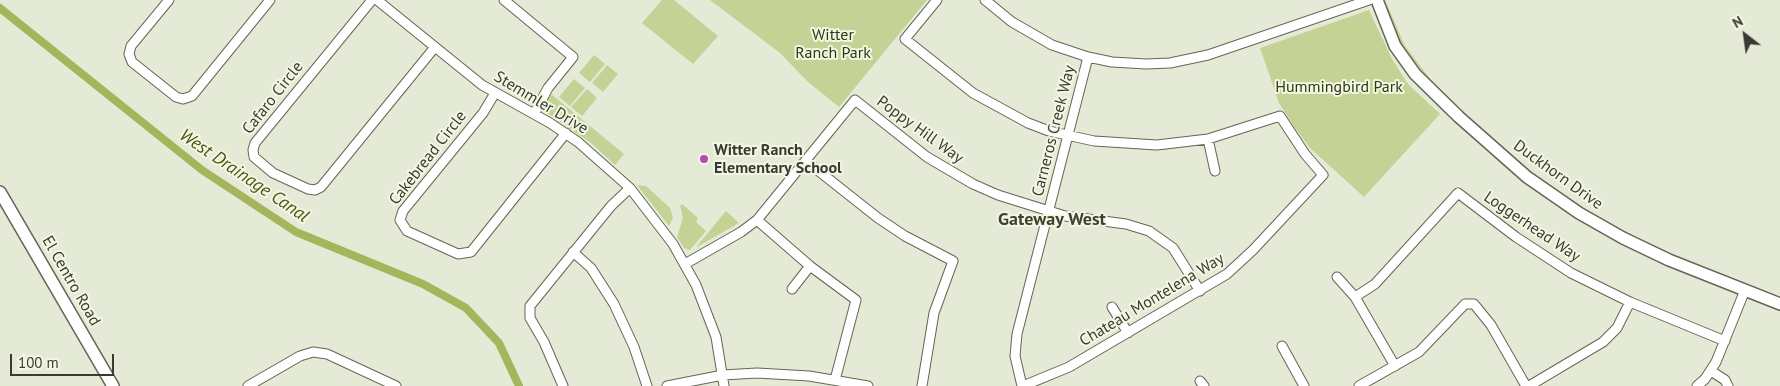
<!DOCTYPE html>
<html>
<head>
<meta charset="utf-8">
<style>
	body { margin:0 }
	#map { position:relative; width:1780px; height:386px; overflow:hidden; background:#e5ead6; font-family:"PT Sans",sans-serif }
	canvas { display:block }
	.north { position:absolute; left:1720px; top:10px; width:50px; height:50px; -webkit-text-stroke:4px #f2f7e3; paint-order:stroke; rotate:330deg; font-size:14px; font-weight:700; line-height:20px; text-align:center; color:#393b33 }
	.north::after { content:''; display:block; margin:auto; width:18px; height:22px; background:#393b33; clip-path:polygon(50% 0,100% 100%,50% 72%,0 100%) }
	.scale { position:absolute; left:10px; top:354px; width:104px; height:22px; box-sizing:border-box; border:2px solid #393b33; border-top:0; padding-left:6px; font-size:15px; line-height:18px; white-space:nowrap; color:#393b33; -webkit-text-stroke:4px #f2f7e3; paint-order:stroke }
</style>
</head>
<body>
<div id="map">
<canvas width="1780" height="386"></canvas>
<div class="north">N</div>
<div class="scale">100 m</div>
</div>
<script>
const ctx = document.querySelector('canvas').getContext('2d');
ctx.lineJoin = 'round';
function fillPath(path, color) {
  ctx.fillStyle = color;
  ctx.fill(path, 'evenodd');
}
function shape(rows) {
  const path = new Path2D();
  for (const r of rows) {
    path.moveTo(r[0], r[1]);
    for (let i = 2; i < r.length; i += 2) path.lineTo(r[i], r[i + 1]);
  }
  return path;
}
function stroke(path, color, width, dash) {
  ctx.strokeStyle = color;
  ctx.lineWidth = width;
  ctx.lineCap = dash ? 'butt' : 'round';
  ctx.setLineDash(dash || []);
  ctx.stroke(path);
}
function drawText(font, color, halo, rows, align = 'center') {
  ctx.font = font + ' "PT Sans",sans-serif';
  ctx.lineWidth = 4;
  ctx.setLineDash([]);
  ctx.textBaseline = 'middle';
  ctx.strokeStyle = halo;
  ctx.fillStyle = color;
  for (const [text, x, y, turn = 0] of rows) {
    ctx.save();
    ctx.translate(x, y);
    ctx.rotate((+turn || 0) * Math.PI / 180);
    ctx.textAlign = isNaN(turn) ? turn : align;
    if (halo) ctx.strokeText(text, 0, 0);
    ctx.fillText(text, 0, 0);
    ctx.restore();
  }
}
fillPath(shape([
	[662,0,674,0,718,36,693,64,642,23],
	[710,0,927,0,839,107,807,81,780,53],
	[1383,0,1385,0,1405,46,1441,93,1408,55,1396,33],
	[1369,10,1392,59,1408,84,1440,114,1364,197,1310,148,1295,128,1279,103,1260,48],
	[594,55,605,64,590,82,579,73],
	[607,65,618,74,603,92,592,83],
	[574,79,585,88,570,106,559,97],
	[587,89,597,98,582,116,571,107],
	[551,94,624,154,615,165,591,143,546,112,545,105],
	[637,185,646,186,670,208,673,218,669,226],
	[682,204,698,218,696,222,706,231,690,250,684,248,677,237,683,218,680,206],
	[726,211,739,223,697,247,697,246]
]), '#c5d295');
stroke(shape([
	[0,8,202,170,296,232,423,284,466,308,499,343,519,386]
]), '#a4b55c', 8);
const street = shape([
	[169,0,131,46,129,54,132,62,176,97,183,99,192,96,270,0],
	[372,0,255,143,253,150,254,157,273,173,308,189,315,190,321,187,435,47],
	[377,0,482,85,550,123,578,142,630,188,673,244,696,285,716,337,724,386],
	[504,0,573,57,548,88,534,114],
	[937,0,905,39,973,93,1028,123,1049,131,1094,141,1157,145,1208,139,1280,116,1305,154,1323,175,1253,250,1227,274,1069,367,1023,386],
	[985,0,1012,22,1052,45,1088,57,1112,62,1146,64,1170,63,1208,55,1369,0],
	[495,93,483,113,403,211,400,220,407,231,458,254,471,252,566,133],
	[1208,139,1215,171],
	[806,161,878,218,905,236,953,261,934,313,922,386],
	[757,220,810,266,856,300,835,380],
	[573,252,591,268,614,304,634,347,647,386],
	[685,264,741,232,757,220,855,100,927,157,973,184,998,195,1065,216,1126,224,1149,231,1173,248,1200,291],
	[1337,277,1355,297,1395,366],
	[792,289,810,266],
	[1355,297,1375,284,1458,193,1516,237,1571,273,1630,302,1725,341],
	[1112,307,1128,333],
	[1282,346,1304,386],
	[1711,371,1725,380,1728,386],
	[1200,381,1204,386],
	[248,386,300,356,313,352,327,354,396,386],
	[563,386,544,342,530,318,530,306,611,206,630,188],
	[667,386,723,375,757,373,809,376,868,386],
	[1022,386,1015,356,1017,334,1088,57],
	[1359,386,1419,352,1465,304,1474,304,1491,325,1526,386],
	[1529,386,1603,342,1617,328,1630,302],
	[1697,386,1705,379,1716,362,1745,290]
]);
const secondary = shape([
	[1377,0,1395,46,1415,74,1459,117,1527,177,1579,213,1623,238,1669,260,1780,304],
	[0,192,113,386]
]);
stroke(street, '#626655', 11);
stroke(secondary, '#626655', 14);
stroke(street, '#fff', 9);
stroke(secondary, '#fff', 11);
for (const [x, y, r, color] of [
	[704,159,5,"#b44db1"]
]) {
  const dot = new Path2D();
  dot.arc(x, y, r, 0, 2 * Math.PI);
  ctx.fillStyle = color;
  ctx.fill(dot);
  stroke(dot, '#f2f7e3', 2);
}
drawText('16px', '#303711', '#f2f7e3', [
	["Witter",833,35],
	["Ranch Park",833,53],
	["Hummingbird Park",1339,87]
]);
drawText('16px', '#393b33', '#f2f7e3', [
	["Cafaro Circle",273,98,-52],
	["Stemmler Drive",541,103,31],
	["Poppy Hill Way",920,130,36],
	["Carneros Creek Way",1054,131,-76],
	["Cakebread Circle",428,158,-52],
	["Duckhorn Drive",1558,175,36],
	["Loggerhead Way",1532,227,34],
	["El Centro Road",71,281,60],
	["Chateau Montelena Way",1152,300,-31]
]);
drawText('bold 16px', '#393b33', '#f2f7e3', [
	["Witter Ranch",714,150],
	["Elementary School",714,168]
], 'left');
drawText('italic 18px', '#4b5514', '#f2f7e3', [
	["West Drainage Canal",244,176,34]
]);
drawText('bold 18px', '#3f4232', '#f2f7e3', [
	["Gateway West",1052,220]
]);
</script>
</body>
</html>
